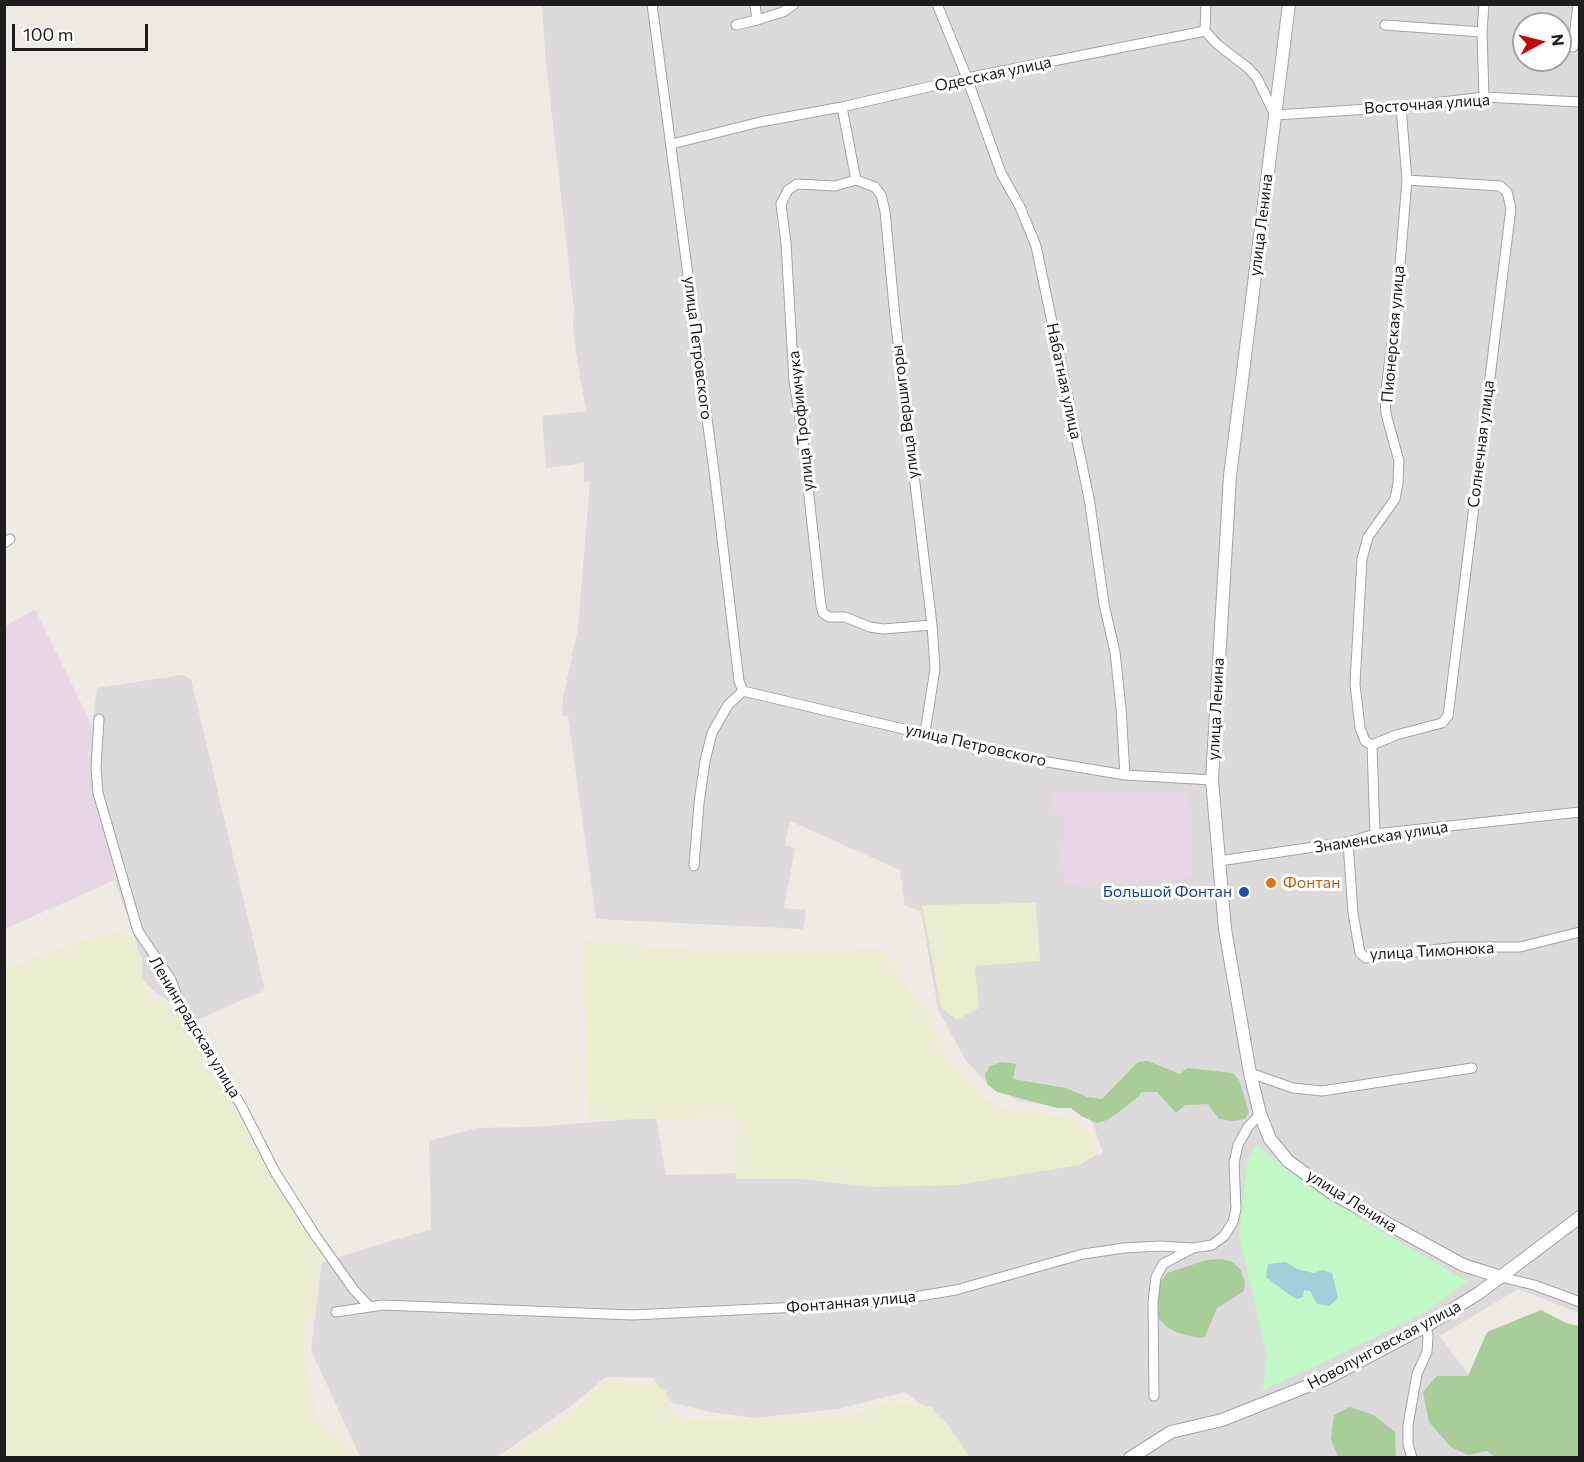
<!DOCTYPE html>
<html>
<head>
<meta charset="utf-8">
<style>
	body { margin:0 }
	#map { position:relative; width:1584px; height:1462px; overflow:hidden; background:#eeebe4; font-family:Commissioner,sans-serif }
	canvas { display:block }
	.frame { position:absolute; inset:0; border:6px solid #1d1d1d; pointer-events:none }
	.north { position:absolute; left:1512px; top:12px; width:60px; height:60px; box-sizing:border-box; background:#fff; border:2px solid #a5a5a5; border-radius:50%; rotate:83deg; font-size:16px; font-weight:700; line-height:24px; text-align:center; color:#1d1d1d }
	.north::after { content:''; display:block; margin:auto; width:21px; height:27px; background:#c70704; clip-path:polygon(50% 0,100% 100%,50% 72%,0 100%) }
	.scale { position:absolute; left:12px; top:24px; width:136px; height:27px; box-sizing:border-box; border:3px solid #1d1d1d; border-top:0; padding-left:8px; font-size:18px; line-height:21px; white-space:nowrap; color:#1d1d1d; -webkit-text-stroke:4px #fff; paint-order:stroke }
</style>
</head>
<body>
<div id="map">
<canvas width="1584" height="1462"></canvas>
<div class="frame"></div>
<div class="north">N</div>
<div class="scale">100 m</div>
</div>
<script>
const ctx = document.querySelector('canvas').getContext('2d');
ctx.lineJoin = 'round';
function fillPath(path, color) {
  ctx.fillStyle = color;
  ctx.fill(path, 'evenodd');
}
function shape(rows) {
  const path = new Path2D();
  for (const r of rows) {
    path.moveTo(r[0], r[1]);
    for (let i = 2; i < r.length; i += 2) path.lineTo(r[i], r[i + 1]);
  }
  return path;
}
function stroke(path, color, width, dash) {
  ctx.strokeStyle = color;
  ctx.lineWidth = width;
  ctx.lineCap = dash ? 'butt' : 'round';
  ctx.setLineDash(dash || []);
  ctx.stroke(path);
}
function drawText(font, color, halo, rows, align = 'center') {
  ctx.font = font + ' Commissioner,sans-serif';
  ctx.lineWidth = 6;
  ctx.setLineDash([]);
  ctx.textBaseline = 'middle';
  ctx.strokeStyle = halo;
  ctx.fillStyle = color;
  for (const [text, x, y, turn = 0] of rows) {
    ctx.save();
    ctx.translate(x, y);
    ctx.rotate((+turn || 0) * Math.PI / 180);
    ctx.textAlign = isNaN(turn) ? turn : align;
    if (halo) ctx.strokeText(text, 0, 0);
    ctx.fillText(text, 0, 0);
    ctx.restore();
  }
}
fillPath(shape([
	[542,5,1579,5,1579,1313,1518,1289,1440,1336,1493,1408,1515,1457,963,1457,932,1407,923,1406,905,1392,838,1409,755,1418,711,1412,673,1403,660,1390,654,1378,606,1377,570,1407,497,1457,360,1457,311,1350,322,1262,431,1229,429,1141,477,1128,534,1127,656,1117,666,1175,744,1173,983,1176,1103,1154,1093,1123,1074,1107,1018,1101,983,1079,966,1061,938,1009,921,911,905,906,900,870,790,821,785,845,795,848,784,908,806,910,803,929,596,919,568,716,562,715,563,698,578,628,590,481,584,482,584,463,546,468,542,416,586,411,576,353,573,327,574,310,546,63],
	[1524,24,1560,24,1560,60,1524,60],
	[182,675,191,679,265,990,190,1023,181,1009,155,992,143,980,137,945,107,857,86,779,97,688]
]), '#dcdada');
fillPath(shape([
	[35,609,98,738,91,740,88,756,117,879,5,929,4,627],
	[1053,790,1127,794,1188,793,1194,877,1063,886,1061,864,1062,814,1052,811]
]), '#e7d6e4');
fillPath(shape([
	[1036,903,1040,961,975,966,979,1008,956,1020,941,1007,922,905],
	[122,931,133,940,142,958,142,975,150,997,171,1008,188,1021,323,1246,315,1305,303,1327,305,1357,318,1419,358,1457,5,1457,4,969,84,940],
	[584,941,729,953,879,949,894,964,911,992,926,1010,946,1055,985,1098,1007,1110,1053,1115,1079,1121,1094,1140,1094,1156,1080,1165,957,1185,874,1187,800,1179,736,1179,737,1118,587,1120],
	[604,1380,649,1384,666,1391,671,1411,686,1420,841,1417,893,1402,925,1405,945,1421,968,1454,968,1457,500,1457,569,1416]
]), '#eaedcf');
fillPath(shape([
	[1148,1061,1180,1074,1187,1068,1233,1073,1239,1080,1249,1112,1245,1119,1233,1121,1219,1119,1208,1104,1185,1105,1176,1113,1157,1092,1141,1092,1139,1096,1119,1112,1107,1120,1097,1123,1081,1116,1071,1108,1057,1108,997,1092,987,1084,985,1074,990,1066,1002,1062,1016,1064,1013,1079,1066,1088,1087,1097,1102,1099,1138,1062],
	[1220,1259,1231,1261,1240,1269,1245,1282,1244,1291,1217,1308,1205,1337,1198,1338,1178,1333,1167,1327,1159,1319,1158,1308,1159,1284,1167,1273,1207,1260],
	[1541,1310,1566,1323,1579,1326,1579,1457,1495,1457,1487,1451,1468,1455,1451,1447,1429,1422,1423,1392,1437,1376,1468,1376,1487,1332],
	[1349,1407,1374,1415,1395,1432,1396,1457,1338,1457,1331,1439,1334,1415]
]), '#a8cd99');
fillPath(shape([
	[1255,1145,1329,1200,1468,1282,1422,1314,1325,1362,1262,1390,1267,1356,1239,1236,1247,1163]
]), '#c1f8c6');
fillPath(shape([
	[1286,1262,1297,1269,1313,1273,1323,1270,1332,1273,1338,1298,1329,1306,1317,1304,1310,1291,1304,1290,1303,1297,1297,1299,1288,1294,1266,1277,1268,1264]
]), '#a5cedb');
const minor = shape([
	[652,4,714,471,739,681,743,691,1030,759,1125,775,1212,780],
	[755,4,757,20,783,12,794,4],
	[937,4,967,78,1001,173,1020,207,1036,246,1089,498,1104,604,1115,652,1121,708,1125,775],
	[736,25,757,20],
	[1385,25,1482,32],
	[1205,31,1206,4],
	[1573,47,1578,4],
	[1484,97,1482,32,1484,4],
	[842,107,856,180,875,187,881,195,885,211,895,317,932,625,935,669,925,732],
	[672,144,760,122,842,107,967,78,1205,31,1217,44,1248,68,1257,78,1275,115,1401,107,1484,97,1580,102],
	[856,180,835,186,797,184,788,190,781,204,786,243,794,381,802,432,821,606,823,613,829,617,845,617,870,627,883,629,932,625],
	[4,543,10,539],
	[99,719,96,768,98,793,138,931,171,980,182,1009,242,1107,275,1172,315,1235,354,1290,368,1305],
	[1372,745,1396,735,1442,723,1448,716,1511,208,1507,192,1500,186,1407,180],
	[1375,834,1372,745,1365,741,1360,728,1355,684,1362,559,1368,537,1395,499,1398,483,1399,461,1386,414,1385,398,1397,301,1407,180,1401,107],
	[1348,842,1353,913,1360,953,1366,958,1457,947,1520,947,1580,932],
	[1219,861,1348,842,1375,834,1580,812],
	[694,866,699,803,705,761,712,733,728,705,743,691],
	[1250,1073,1293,1088,1322,1091,1472,1068],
	[1501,1277,1534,1285,1580,1302],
	[336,1312,383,1305,632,1315,800,1307,902,1299,956,1290,1083,1254,1124,1248,1160,1246,1193,1248,1212,1245,1224,1236,1233,1222,1236,1209,1234,1163,1238,1145,1248,1127,1260,1114],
	[1154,1396,1153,1302,1156,1277,1163,1264,1191,1249],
	[1412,1458,1408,1444,1408,1425,1417,1374,1427,1352,1428,1336,1426,1326]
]);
const tertiary = shape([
	[1289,4,1230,476,1212,780,1225,929,1250,1073,1260,1114,1270,1139,1288,1161,1332,1193,1463,1265,1501,1277],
	[1130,1458,1171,1432,1222,1420,1328,1378,1426,1326,1479,1293,1580,1217]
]);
stroke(minor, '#a4a4a4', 11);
stroke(tertiary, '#a4a4a4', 14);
stroke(minor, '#fff', 9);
stroke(tertiary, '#fff', 12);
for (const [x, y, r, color] of [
	[1271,883,6,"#e8710a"],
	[1244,892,6,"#1a4fb4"]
]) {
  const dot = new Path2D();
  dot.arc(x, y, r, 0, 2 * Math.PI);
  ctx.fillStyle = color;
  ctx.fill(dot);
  stroke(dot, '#fff', 2);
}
drawText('16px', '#1d1d1d', '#fff', [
	["Одесская улица",993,74,-12],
	["Восточная улица",1427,104,-4],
	["улица Ленина",1261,225,-83],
	["Пионерская улица",1393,334,-85],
	["улица Петровского",698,348,83],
	["Набатная улица",1064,381,78],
	["улица Вершигоры",905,412,-97],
	["улица Трофимчука",801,421,-96],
	["Солнечная улица",1481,444,-83],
	["улица Ленина",1216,709,-87],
	["улица Петровского",976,745,13],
	["Знаменская улица",1381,837,-9],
	["улица Тимонюка",1432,951,-3],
	["Ленинградская улица",195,1027,59],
	["улица Ленина",1352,1201,32],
	["Фонтанная улица",851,1302,-5],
	["Новолунговская улица",1384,1345,-28]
]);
drawText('16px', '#c56008', '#fff', [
	["Фонтан",1283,883]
], 'left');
drawText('16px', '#164399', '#fff', [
	["Большой Фонтан",1232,892]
], 'right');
</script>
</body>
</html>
